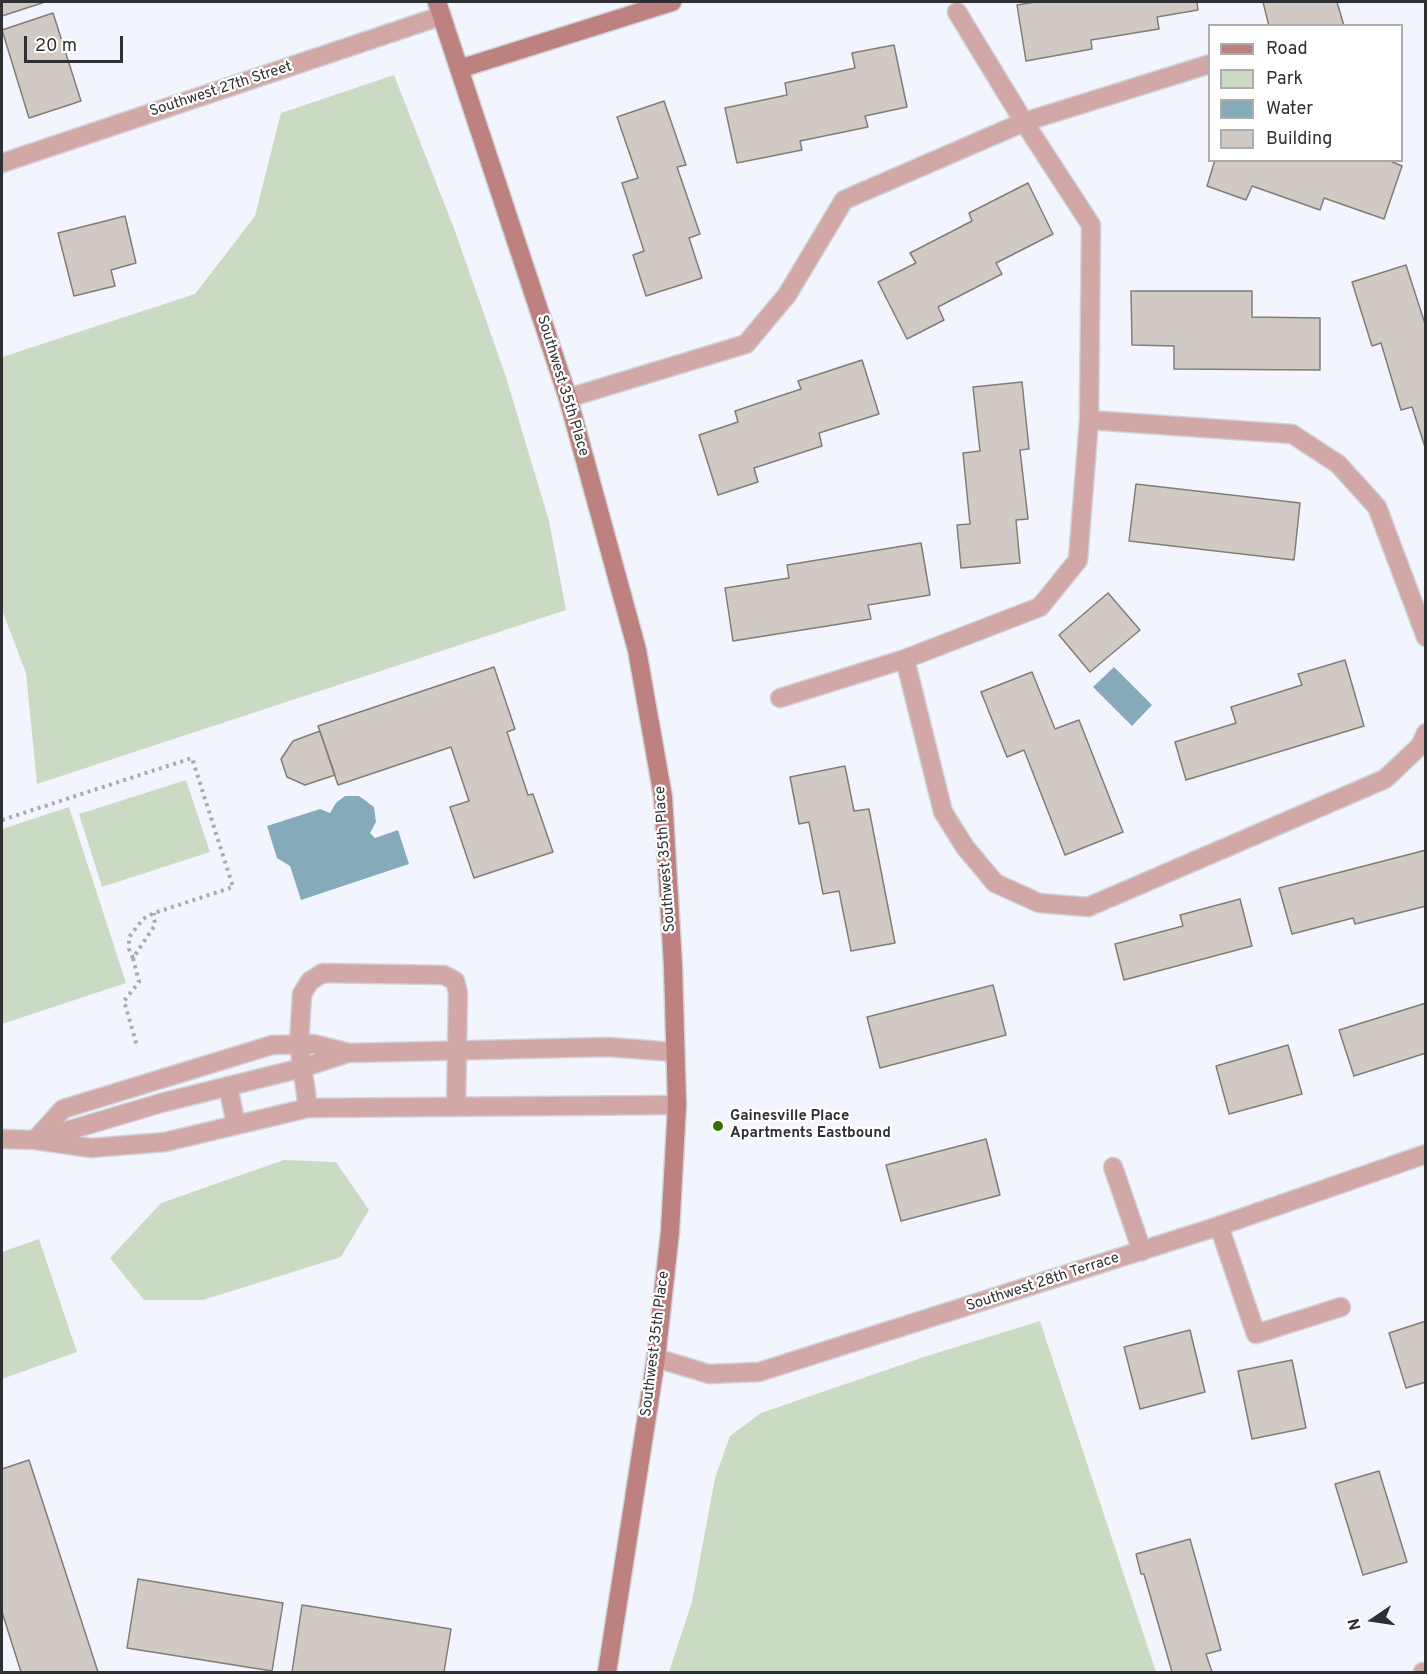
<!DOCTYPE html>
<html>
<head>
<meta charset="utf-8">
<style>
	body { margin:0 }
	#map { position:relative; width:1427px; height:1674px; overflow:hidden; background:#f3f5fe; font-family:Overpass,sans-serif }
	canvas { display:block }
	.frame { position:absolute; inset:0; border:3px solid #2f3033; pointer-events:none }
	.legend { position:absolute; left:1208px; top:24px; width:195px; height:138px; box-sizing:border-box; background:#fff; border:2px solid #acacad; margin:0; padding:8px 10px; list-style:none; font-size:18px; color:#2f3033 }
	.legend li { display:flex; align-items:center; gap:12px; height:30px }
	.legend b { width:30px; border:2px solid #acacad }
	.north { position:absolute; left:1343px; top:1590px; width:60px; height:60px; -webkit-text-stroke:4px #fff; paint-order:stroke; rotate:257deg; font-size:16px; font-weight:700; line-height:24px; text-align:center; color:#2f3033 }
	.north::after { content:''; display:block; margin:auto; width:21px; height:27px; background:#2f3033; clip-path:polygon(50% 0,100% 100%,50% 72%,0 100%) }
	.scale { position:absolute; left:24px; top:36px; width:99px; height:27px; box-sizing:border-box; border:3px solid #2f3033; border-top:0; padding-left:8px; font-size:18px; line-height:21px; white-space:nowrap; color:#2f3033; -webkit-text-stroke:4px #fff; paint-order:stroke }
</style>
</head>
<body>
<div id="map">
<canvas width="1427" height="1674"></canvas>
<div class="frame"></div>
<ul class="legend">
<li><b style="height:8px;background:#bd827f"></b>Road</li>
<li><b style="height:16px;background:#cbdac2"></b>Park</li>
<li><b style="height:16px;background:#85abbb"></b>Water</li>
<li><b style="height:16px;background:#d1c9c3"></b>Building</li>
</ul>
<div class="north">N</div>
<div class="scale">20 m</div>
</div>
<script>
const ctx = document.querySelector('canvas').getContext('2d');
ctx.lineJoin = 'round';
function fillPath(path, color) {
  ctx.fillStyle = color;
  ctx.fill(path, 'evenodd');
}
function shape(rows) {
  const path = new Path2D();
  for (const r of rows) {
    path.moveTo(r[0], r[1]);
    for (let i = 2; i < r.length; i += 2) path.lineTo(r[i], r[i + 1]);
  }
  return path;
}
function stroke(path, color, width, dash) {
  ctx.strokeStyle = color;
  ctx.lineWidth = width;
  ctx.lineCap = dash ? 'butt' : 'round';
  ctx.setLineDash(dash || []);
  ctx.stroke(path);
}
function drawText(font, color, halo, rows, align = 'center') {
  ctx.font = font + ' Overpass,sans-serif';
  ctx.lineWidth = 4.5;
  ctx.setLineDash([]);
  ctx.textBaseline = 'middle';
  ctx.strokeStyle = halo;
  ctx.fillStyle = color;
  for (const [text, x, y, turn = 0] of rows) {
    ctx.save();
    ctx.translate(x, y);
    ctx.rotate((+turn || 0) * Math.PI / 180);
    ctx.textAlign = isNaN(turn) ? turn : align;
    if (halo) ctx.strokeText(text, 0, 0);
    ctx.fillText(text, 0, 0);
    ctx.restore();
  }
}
fillPath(shape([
	[394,75,455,231,506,377,549,521,566,610,37,784,26,673,2,610,2,357,195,294,255,216,281,113],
	[186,780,210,852,102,887,79,814],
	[69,807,126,983,2,1024,2,829],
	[284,1160,336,1162,369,1210,341,1257,203,1300,144,1300,110,1258,161,1203],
	[39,1239,77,1352,2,1379,2,1252],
	[1040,1321,1156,1672,669,1672,692,1602,715,1478,730,1436,761,1413,927,1356]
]), '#cbdac2');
fillPath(shape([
	[1114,667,1152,705,1132,726,1093,687],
	[345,796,359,796,374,807,376,822,370,833,375,838,398,830,409,864,301,900,290,866,277,858,267,826,320,809,330,813,336,803]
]), '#85abbb');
const building = shape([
	[2,2,45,2,2,16,2,2],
	[1035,2,1197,2,1198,10,1157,17,1159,29,1091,40,1092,49,1026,61,1017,5,1035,2],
	[1263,2,1337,2,1344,26,1269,26,1263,2],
	[53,13,81,101,29,118,2,30,53,13],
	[894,45,907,107,865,116,868,127,800,141,802,150,737,163,725,108,787,95,785,83,855,68,852,53,894,45],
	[664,101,686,165,677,167,700,234,689,238,702,278,646,296,633,255,644,251,622,183,638,178,617,117,664,101],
	[1215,160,1388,160,1402,166,1384,219,1324,198,1320,210,1252,186,1246,200,1207,186,1215,160],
	[1028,183,1053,234,996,263,1002,274,938,307,944,320,907,339,878,282,916,263,910,253,972,221,969,213,1028,183],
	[125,216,136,263,111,270,115,286,74,296,58,233,125,216],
	[1406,265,1426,327,1425,447,1412,407,1401,410,1381,343,1372,346,1352,282,1406,265],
	[1131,291,1252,291,1252,317,1320,318,1320,370,1174,369,1174,346,1132,345,1131,291],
	[862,360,879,414,819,433,822,446,754,468,758,482,718,495,699,435,738,422,735,411,801,389,798,381,862,360],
	[1022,382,1029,449,1020,450,1028,519,1016,520,1020,563,961,568,957,525,970,524,963,453,980,451,973,387,1022,382],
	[1136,484,1300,503,1294,560,1129,541,1136,484],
	[921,543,930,595,868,605,871,619,733,641,725,588,789,578,787,565,921,543],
	[1108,593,1140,630,1090,672,1059,635,1108,593],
	[1345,660,1364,726,1186,780,1175,742,1236,723,1231,707,1302,685,1298,674,1345,660],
	[494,667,515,729,507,732,528,795,533,794,553,852,474,878,450,807,469,801,451,747,338,785,318,726,494,667],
	[1032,672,1055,729,1079,720,1123,832,1065,855,1024,750,1007,757,981,692,1032,672],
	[320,731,335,775,305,785,287,777,281,759,293,741,320,731],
	[845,766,854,811,869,809,895,943,851,951,839,891,823,894,809,822,799,824,790,777,845,766],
	[1426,850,1426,906,1355,924,1353,918,1292,934,1279,888,1426,850],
	[1240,899,1252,946,1124,980,1115,944,1183,926,1180,915,1240,899],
	[993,985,1006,1035,880,1068,867,1017,993,985],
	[1426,1003,1426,1053,1354,1076,1339,1030,1426,1003],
	[1288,1045,1302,1094,1229,1114,1216,1066,1288,1045],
	[986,1139,1000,1195,901,1221,886,1165,986,1139],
	[1426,1321,1426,1382,1406,1388,1389,1333,1426,1321],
	[1190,1330,1205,1392,1140,1409,1124,1347,1190,1330],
	[1292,1360,1306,1428,1252,1439,1238,1371,1292,1360],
	[29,1460,98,1672,21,1672,2,1612,2,1469,29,1460],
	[1379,1471,1407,1562,1363,1575,1335,1484,1379,1471],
	[1190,1539,1221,1650,1206,1654,1212,1672,1172,1672,1144,1574,1141,1574,1136,1554,1190,1539],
	[138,1579,283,1603,272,1671,127,1648,138,1579],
	[302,1605,451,1629,444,1672,292,1672,302,1605]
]);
fillPath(building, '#d1c9c3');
stroke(building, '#847c77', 1.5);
const lane = shape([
	[308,1108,299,1044,302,994,310,981,323,973,444,975,455,981,458,993,456,1106],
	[1113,1167,1142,1251],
	[1219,1226,1256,1334,1341,1307]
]);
const street = shape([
	[957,12,1024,122,1210,64],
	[2,163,441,16],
	[568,398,746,344,787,295,844,200,1024,122,1091,225,1089,420,1078,560,1040,607,905,659,780,698],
	[1089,420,1292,434,1338,464,1377,507,1426,637],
	[905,659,943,812,965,847,995,883,1039,903,1088,907,1385,779,1420,746,1426,733],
	[228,1086,236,1125],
	[43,1138,161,1103,302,1068,348,1053],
	[2,1139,35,1140,91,1148,165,1142,308,1108,677,1105],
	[35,1140,63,1109,272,1045,313,1044,349,1053,608,1047,674,1052],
	[656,1358,709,1374,759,1372,1219,1226,1426,1154],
	[1423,1672,1426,1672]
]);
const secondary = shape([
	[437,2,568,398,637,650,663,797,673,966,677,1105,670,1232,656,1358,607,1672],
	[459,69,672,2]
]);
stroke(lane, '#d0d2d9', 21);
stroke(street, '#d0d2d9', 21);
stroke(secondary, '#d0d2d9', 21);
stroke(shape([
	[2,820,192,758,233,887,154,913,143,919,129,937,129,949,133,958,155,925,154,913],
	[133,958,139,982,124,1001,137,1046]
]), '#a9abb2', 4, [3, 4.5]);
stroke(lane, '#d1a8a5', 18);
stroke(street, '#d1a8a5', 18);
stroke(secondary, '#bd827f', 18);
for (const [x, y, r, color] of [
	[718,1126,6,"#347104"]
]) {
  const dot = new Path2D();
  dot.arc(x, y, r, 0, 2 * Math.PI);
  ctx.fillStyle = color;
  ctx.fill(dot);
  stroke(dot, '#fff', 2);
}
drawText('15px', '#2f3033', '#fff', [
	["Southwest 27th Street",221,90,-18],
	["Southwest 35th Place",562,386,73],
	["Southwest 35th Place",666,859,-94],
	["Southwest 28th Terrace",1043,1283,-18],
	["Southwest 35th Place",656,1344,-83]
]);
drawText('bold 15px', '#2f3033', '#fff', [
	["Gainesville Place",730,1117],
	["Apartments Eastbound",730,1134]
], 'left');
</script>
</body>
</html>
